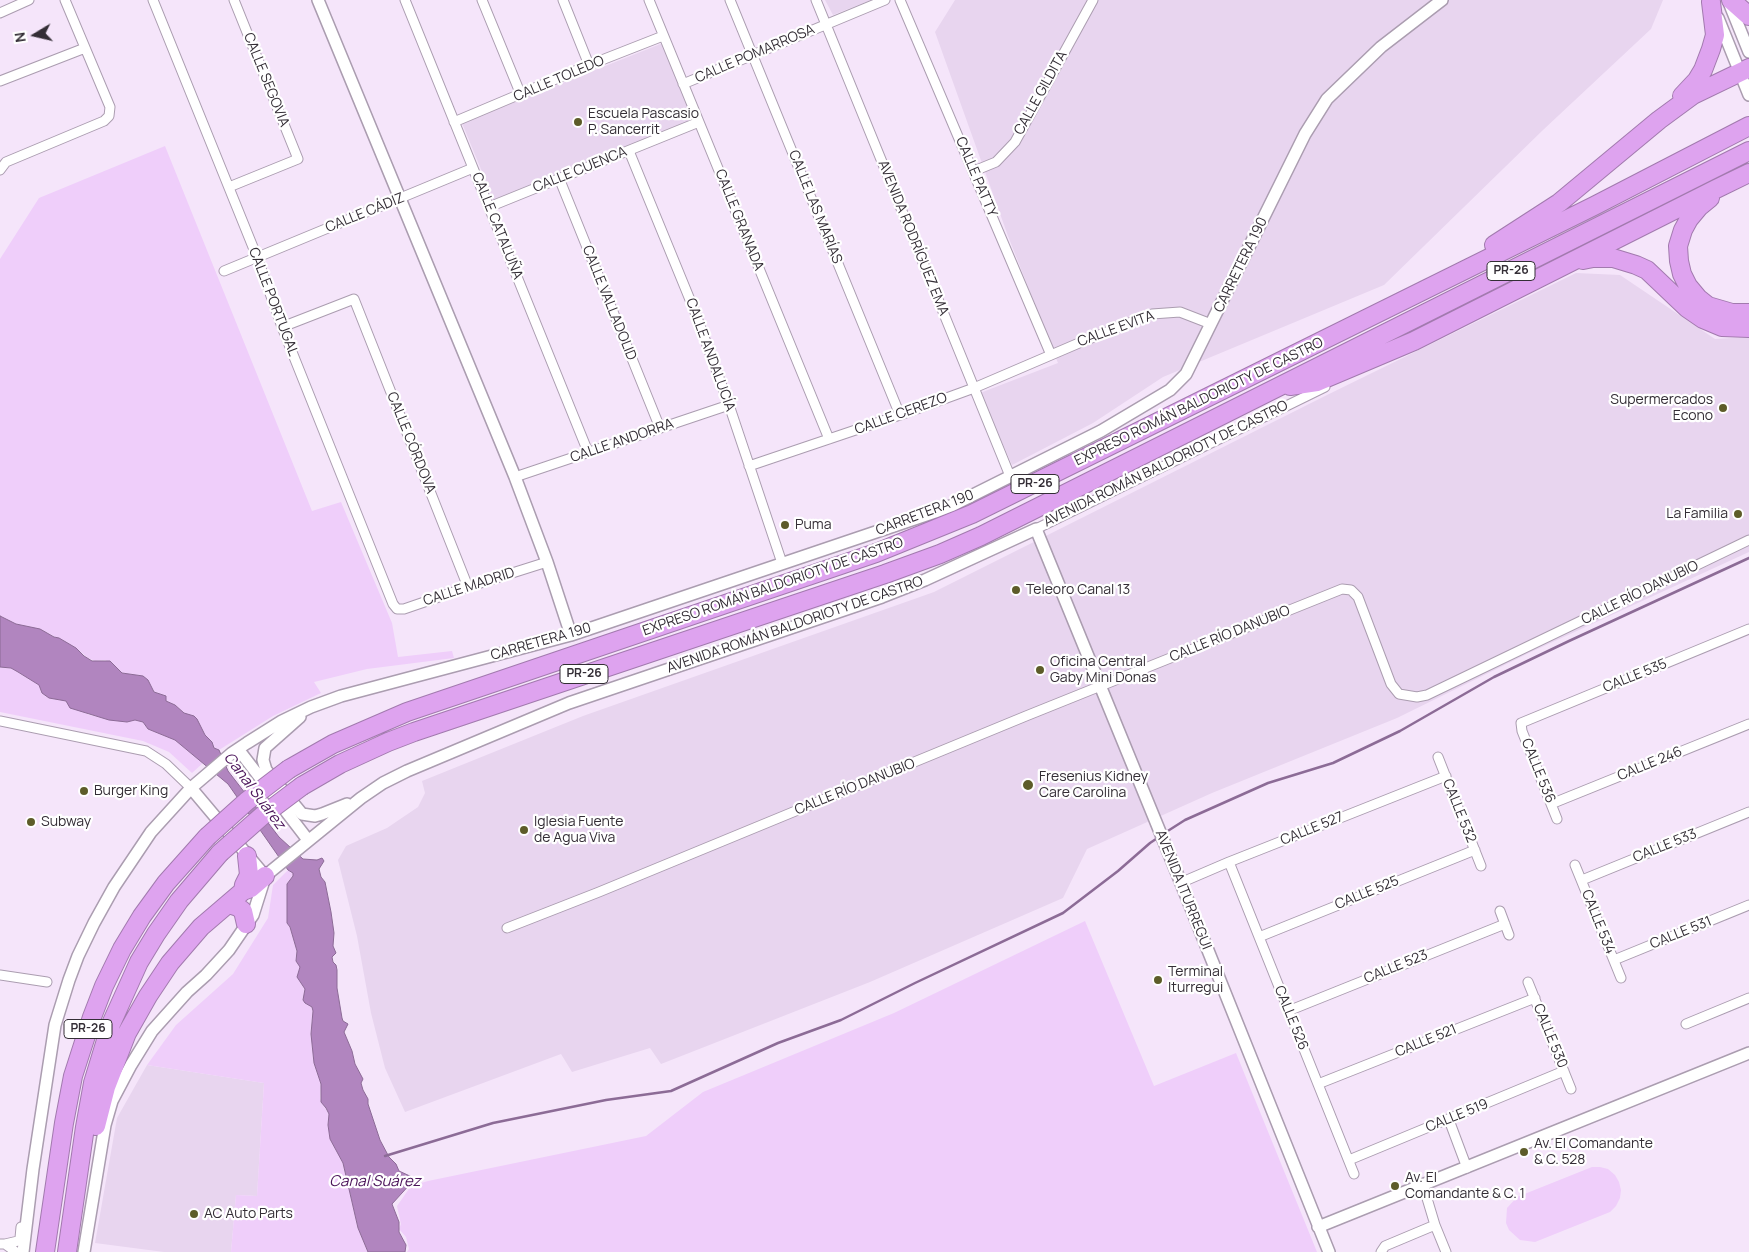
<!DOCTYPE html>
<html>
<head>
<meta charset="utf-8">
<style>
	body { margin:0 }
	#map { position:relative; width:1749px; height:1252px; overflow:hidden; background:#f5e5fa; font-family:Manrope,sans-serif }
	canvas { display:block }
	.north { position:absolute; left:10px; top:10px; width:50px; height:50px; -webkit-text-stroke:4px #fff; paint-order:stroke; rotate:261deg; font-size:14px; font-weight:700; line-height:20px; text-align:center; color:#342e36 }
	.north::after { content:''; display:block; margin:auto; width:18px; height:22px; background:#342e36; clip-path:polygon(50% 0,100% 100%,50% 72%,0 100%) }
</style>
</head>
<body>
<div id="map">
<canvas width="1749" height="1252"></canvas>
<div class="north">N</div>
</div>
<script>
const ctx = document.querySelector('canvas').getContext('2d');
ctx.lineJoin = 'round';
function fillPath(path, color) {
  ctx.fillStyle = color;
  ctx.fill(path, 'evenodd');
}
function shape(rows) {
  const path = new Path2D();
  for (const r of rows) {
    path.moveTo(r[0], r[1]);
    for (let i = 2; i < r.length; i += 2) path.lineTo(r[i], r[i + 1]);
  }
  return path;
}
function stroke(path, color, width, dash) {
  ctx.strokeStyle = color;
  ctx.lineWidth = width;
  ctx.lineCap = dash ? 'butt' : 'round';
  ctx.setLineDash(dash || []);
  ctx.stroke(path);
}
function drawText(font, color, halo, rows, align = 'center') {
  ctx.font = font + ' Manrope,sans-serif';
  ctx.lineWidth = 4.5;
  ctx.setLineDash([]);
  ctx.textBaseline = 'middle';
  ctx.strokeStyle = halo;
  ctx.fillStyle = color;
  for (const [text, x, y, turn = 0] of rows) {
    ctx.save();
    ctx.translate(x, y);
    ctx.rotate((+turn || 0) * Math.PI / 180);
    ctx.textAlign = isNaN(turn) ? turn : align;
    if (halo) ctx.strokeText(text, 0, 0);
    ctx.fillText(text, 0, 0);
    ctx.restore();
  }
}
fillPath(shape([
	[825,0,871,0,833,15],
	[955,0,1663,0,1651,29,1543,130,1384,285,1163,377,1093,423,1012,465,980,393,1058,363,1008,236,935,32],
	[663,43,694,120,494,201,462,123],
	[1576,273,1620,275,1715,339,1749,337,1749,552,1531,652,1397,718,1212,793,1087,849,1063,898,870,982,661,1064,650,1048,572,1072,561,1054,405,1112,385,1068,371,1013,357,936,338,860,346,846,387,828,418,807,425,793,422,781,583,716,934,592,1327,395],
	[147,1065,264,1083,257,1196,236,1195,231,1252,164,1252,95,1243,117,1118]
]), '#e8d5ef');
fillPath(shape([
	[165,146,312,511,341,502,392,623,398,657,452,651,454,658,367,669,314,682,321,693,273,716,219,750,214,748,212,742,205,735,199,726,175,705,166,701,165,696,154,692,148,680,140,676,122,673,111,663,105,660,95,661,88,658,76,648,48,633,16,624,0,616,0,259,39,198],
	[0,667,11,668,39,685,42,693,66,701,89,715,127,722,135,720,143,722,148,729,175,740,203,763,192,773,169,752,143,741,0,712],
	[288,870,293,873,293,876,287,884,287,923,290,927,297,950,296,961,300,967,299,980,305,989,305,1003,312,1007,313,1011,311,1030,314,1063,321,1084,320,1099,329,1114,328,1125,330,1139,343,1163,358,1228,368,1252,231,1252,236,1195,257,1196,264,1083,147,1065,176,1025,233,974,268,918,273,885],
	[1085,921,1154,1086,1236,1053,1317,1252,407,1252,409,1249,406,1237,399,1229,401,1224,397,1206,411,1186,428,1181,646,1136,703,1092,894,1013],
	[1592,1167,1600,1167,1608,1169,1615,1175,1619,1182,1621,1190,1620,1198,1616,1206,1610,1212,1535,1242,1520,1240,1509,1230,1506,1223,1507,1208,1517,1197]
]), '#efcefa');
const water = shape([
	[0,616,16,624,40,629,54,637,59,638,76,648,84,656,92,661,110,661,122,673,143,676,148,680,154,692,166,696,166,701,175,705,184,713,194,716,197,719,205,735,212,742,214,748,219,750,228,771,279,837,303,859,317,860,322,858,324,861,319,869,321,877,325,882,331,912,334,933,333,946,336,953,332,957,333,962,336,965,337,970,337,988,342,1018,343,1021,348,1024,344,1032,352,1051,355,1064,363,1079,361,1083,363,1090,368,1099,368,1104,380,1140,389,1157,396,1164,399,1171,412,1177,412,1182,392,1204,399,1222,399,1232,406,1245,405,1252,368,1252,358,1228,343,1163,330,1139,328,1125,329,1114,326,1108,321,1102,321,1084,314,1063,311,1034,313,1011,312,1007,305,1003,303,1000,305,989,297,977,300,967,296,961,297,951,290,927,287,923,287,884,293,876,293,873,288,870,228,784,175,740,148,729,143,722,135,720,127,722,109,720,70,708,66,701,49,698,42,693,39,685,18,672,11,668,0,667,0,616]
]);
fillPath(water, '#b185bf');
stroke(water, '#8c6b96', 1);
stroke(shape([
	[1163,834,1185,820,1268,783,1333,763,1400,731,1494,677,1569,641,1749,558],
	[385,1156,493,1123,606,1100,671,1091,778,1043,841,1020,915,983,1063,913,1118,871,1150,843,1159,837]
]), '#8c6b96', 2.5);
const minor = shape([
	[153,0,257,257,282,327,393,604,397,609,404,609,468,587,547,562],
	[405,0,588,452],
	[482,0,521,95],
	[563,0,589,65],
	[649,0,829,439],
	[730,0,900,415],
	[816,0,1010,476],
	[900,0,1051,355],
	[0,13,29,0],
	[0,81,85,48],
	[683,84,885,0],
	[454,122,589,65,663,36],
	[629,151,695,312,729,405,782,563],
	[0,170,6,162,104,121,109,116,110,107,65,0],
	[974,171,996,162,1015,142,1093,0],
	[559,178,660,428],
	[229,187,298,159,234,0],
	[489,207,699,122],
	[224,271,473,168],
	[282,327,354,299,468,587],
	[749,466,900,415,974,388,1079,343,1152,314,1180,312,1211,324],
	[515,477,729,405],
	[1036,529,1325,387],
	[0,721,146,751,166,764,191,788],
	[1438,757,1481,866],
	[1551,804,1749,724],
	[1557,819,1522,731,1521,723,1749,629],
	[1229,862,1354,1174],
	[1575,865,1621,978],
	[1582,880,1749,812],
	[1180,883,1229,862,1446,776],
	[1500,911,1509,935],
	[507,928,599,892,1026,716,1342,589,1351,590,1358,597,1391,684,1399,694,1417,697,1427,695,1749,540],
	[1259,937,1475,850],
	[1614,960,1749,905],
	[0,975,47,982],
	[1528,982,1571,1089],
	[1288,1011,1505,924],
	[1686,1024,1749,998],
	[1318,1084,1535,998],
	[1449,1120,1467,1168],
	[1349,1160,1564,1071],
	[1423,1185,1435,1225],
	[0,1244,5,1244,18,1241,20,1238,21,1227],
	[5,1244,16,1252],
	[1381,1252,1385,1246,1435,1225,1446,1252]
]);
const tertiary = shape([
	[318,0,515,477,547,562,571,635],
	[1728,0,1749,52],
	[1718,18,1749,95],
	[300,717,265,748,263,760,266,770,302,814,315,816,322,814,347,804],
	[238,749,308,840],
	[191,788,265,876],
	[265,876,361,798,383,783,407,771,569,703,882,597,925,580,1036,529,1185,893,1329,1252],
	[1318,1227,1749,1053],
	[23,1252,33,1169,55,1025,69,980,78,956,94,923,114,887,151,832,191,788,232,753,247,743,282,721,311,707,341,696,571,635,935,512,953,505,1101,431,1170,390,1186,374,1305,134,1327,99,1381,47,1442,0],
	[84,1252,105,1125,112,1101,131,1065,152,1031,187,992,206,975,229,950,253,915,265,877]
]);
const motorway = shape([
	[1731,0,1749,16],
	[1682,96,1697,80,1703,70,1711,49,1715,35,1711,2],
	[1710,198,1699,207,1689,219,1683,230,1678,246,1679,261,1682,274,1688,286,1698,298,1708,306,1732,313,1749,313],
	[1494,245,1559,203,1659,120,1693,95,1749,68],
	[1583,260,1593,258,1613,258,1636,265,1647,270,1687,308,1703,319,1722,327,1749,328],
	[1290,386,1317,382,1414,341,1716,189,1749,173],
	[289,769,333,744,407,712,876,553,972,514,1594,206,1749,126],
	[302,786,340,764,388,742,414,732,885,574,940,554,981,536,1749,151],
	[243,891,244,885,249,875,247,856],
	[229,904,238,907,243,911,246,924],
	[96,1126,106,1087,127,1033,148,996,170,963,201,927,243,891,251,888,265,876],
	[45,1252,64,1123,73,1076,92,1017,104,986,122,949,142,916,166,883,207,837],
	[67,1252,85,1127,93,1083,111,1024,139,962,156,934,179,901,220,853]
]);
stroke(minor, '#ab9db0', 11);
stroke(tertiary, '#ab9db0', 14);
stroke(motorway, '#a27aae', 20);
stroke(minor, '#fff', 9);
stroke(tertiary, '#fff', 11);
stroke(motorway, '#dea3ef', 18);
const motorwayBridge = shape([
	[207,837,247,801,289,769],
	[220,853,262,816,302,786]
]);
stroke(motorwayBridge, '#a27aae', 20, []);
stroke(motorwayBridge, '#dea3ef', 18);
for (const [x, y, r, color] of [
	[578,122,5,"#5d5c29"],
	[1723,408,5,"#5d5c29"],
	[1738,514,5,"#5d5c29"],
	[785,525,5,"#5d5c29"],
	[1016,590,5,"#5d5c29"],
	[1040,670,5,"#5d5c29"],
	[1028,785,6,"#5d5c29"],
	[84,791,5,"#5d5c29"],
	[31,822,5,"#5d5c29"],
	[524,830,5,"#5d5c29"],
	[1158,980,5,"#5d5c29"],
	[1524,1152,5,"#5d5c29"],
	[1395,1186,5,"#5d5c29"],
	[194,1214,5,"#5d5c29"]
]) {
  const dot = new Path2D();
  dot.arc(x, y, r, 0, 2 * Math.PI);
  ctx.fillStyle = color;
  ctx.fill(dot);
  stroke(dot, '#fff', 2);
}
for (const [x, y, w] of [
	[1511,271,48],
	[1035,484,48],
	[584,674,48],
	[88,1029,48]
]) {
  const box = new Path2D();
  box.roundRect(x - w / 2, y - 9.5, w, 19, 4);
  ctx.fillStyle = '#fff';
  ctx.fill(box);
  stroke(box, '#342e36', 1);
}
drawText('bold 12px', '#342e36', null, [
	["PR-26",1511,271],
	["PR-26",1035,484],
	["PR-26",584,674],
	["PR-26",88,1029]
]);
drawText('14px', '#342e36', '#fff', [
	["CALLE POMARROSA",755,54,-23],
	["CALLE TOLEDO",559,79,-23],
	["CALLE SEGOVIA",266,80,68],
	["CALLE GILDITA",1041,93,-61],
	["CALLE CUENCA",580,170,-22],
	["CALLE PATTY",976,177,67],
	["CALLE LAS MARÍAS",815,207,68],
	["CALLE CÁDIZ",365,213,-22],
	["CALLE GRANADA",739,220,68],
	["CALLE CATALUÑA",497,226,68],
	["AVENIDA RODRÍGUEZ EMA",913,238,68],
	["CARRETERA 190",1241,265,-64],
	["CALLE PORTUGAL",273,302,69],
	["CALLE VALLADOLID",609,303,68],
	["CALLE EVITA",1116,329,-20],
	["CALLE ANDALUCÍA",710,355,70],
	["EXPRESO ROMÁN BALDORIOTY DE CASTRO",1199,402,-26],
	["CALLE CEREZO",901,414,-20],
	["CALLE ANDORRA",622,441,-19],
	["CALLE CÓRDOVA",411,443,68],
	["AVENIDA ROMÁN BALDORIOTY DE CASTRO",1166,464,-26],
	["CARRETERA 190",925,513,-21],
	["CALLE MADRID",469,587,-18],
	["EXPRESO ROMÁN BALDORIOTY DE CASTRO",773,587,-19],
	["CALLE RÍO DANUBIO",1640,593,-26],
	["AVENIDA ROMÁN BALDORIOTY DE CASTRO",795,625,-19],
	["CALLE RÍO DANUBIO",1230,634,-22],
	["CARRETERA 190",541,642,-16],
	["CALLE 535",1635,676,-22],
	["CALLE 246",1650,764,-22],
	["CALLE 536",1538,771,68],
	["CALLE RÍO DANUBIO",855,787,-22],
	["CALLE 532",1459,811,68],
	["CALLE 527",1312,829,-22],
	["CALLE 533",1665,846,-22],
	["AVENIDA ITURREGUI",1183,890,68],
	["CALLE 525",1367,893,-22],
	["CALLE 534",1598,922,68],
	["CALLE 531",1681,933,-22],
	["CALLE 523",1396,967,-22],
	["CALLE 526",1291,1018,68],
	["CALLE 530",1550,1036,68],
	["CALLE 521",1426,1041,-22],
	["CALLE 519",1457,1116,-22]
]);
drawText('14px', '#342e36', '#fff', [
	["Escuela Pascasio",588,114],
	["P. Sancerrit",588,130],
	["Supermercados",1713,400,"right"],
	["Econo",1713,416,"right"],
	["La Familia",1728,514,"right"],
	["Puma",795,525],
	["Teleoro Canal 13",1026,590],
	["Oficina Central",1050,662],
	["Gaby Mini Donas",1050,678],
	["Fresenius Kidney",1039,777],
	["Care Carolina",1039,793],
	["Burger King",94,791],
	["Subway",41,822],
	["Iglesia Fuente",534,822],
	["de Agua Viva",534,838],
	["Terminal",1168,972],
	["Iturregui",1168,988],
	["Av. El Comandante",1534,1144],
	["& C. 528",1534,1160],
	["Av. El",1405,1178],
	["Comandante & C. 1",1405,1194],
	["AC Auto Parts",204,1214]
], 'left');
drawText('italic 15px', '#4b145a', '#fff', [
	["Canal Suárez",254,791,53],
	["Canal Suárez",375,1182]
]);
</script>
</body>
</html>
